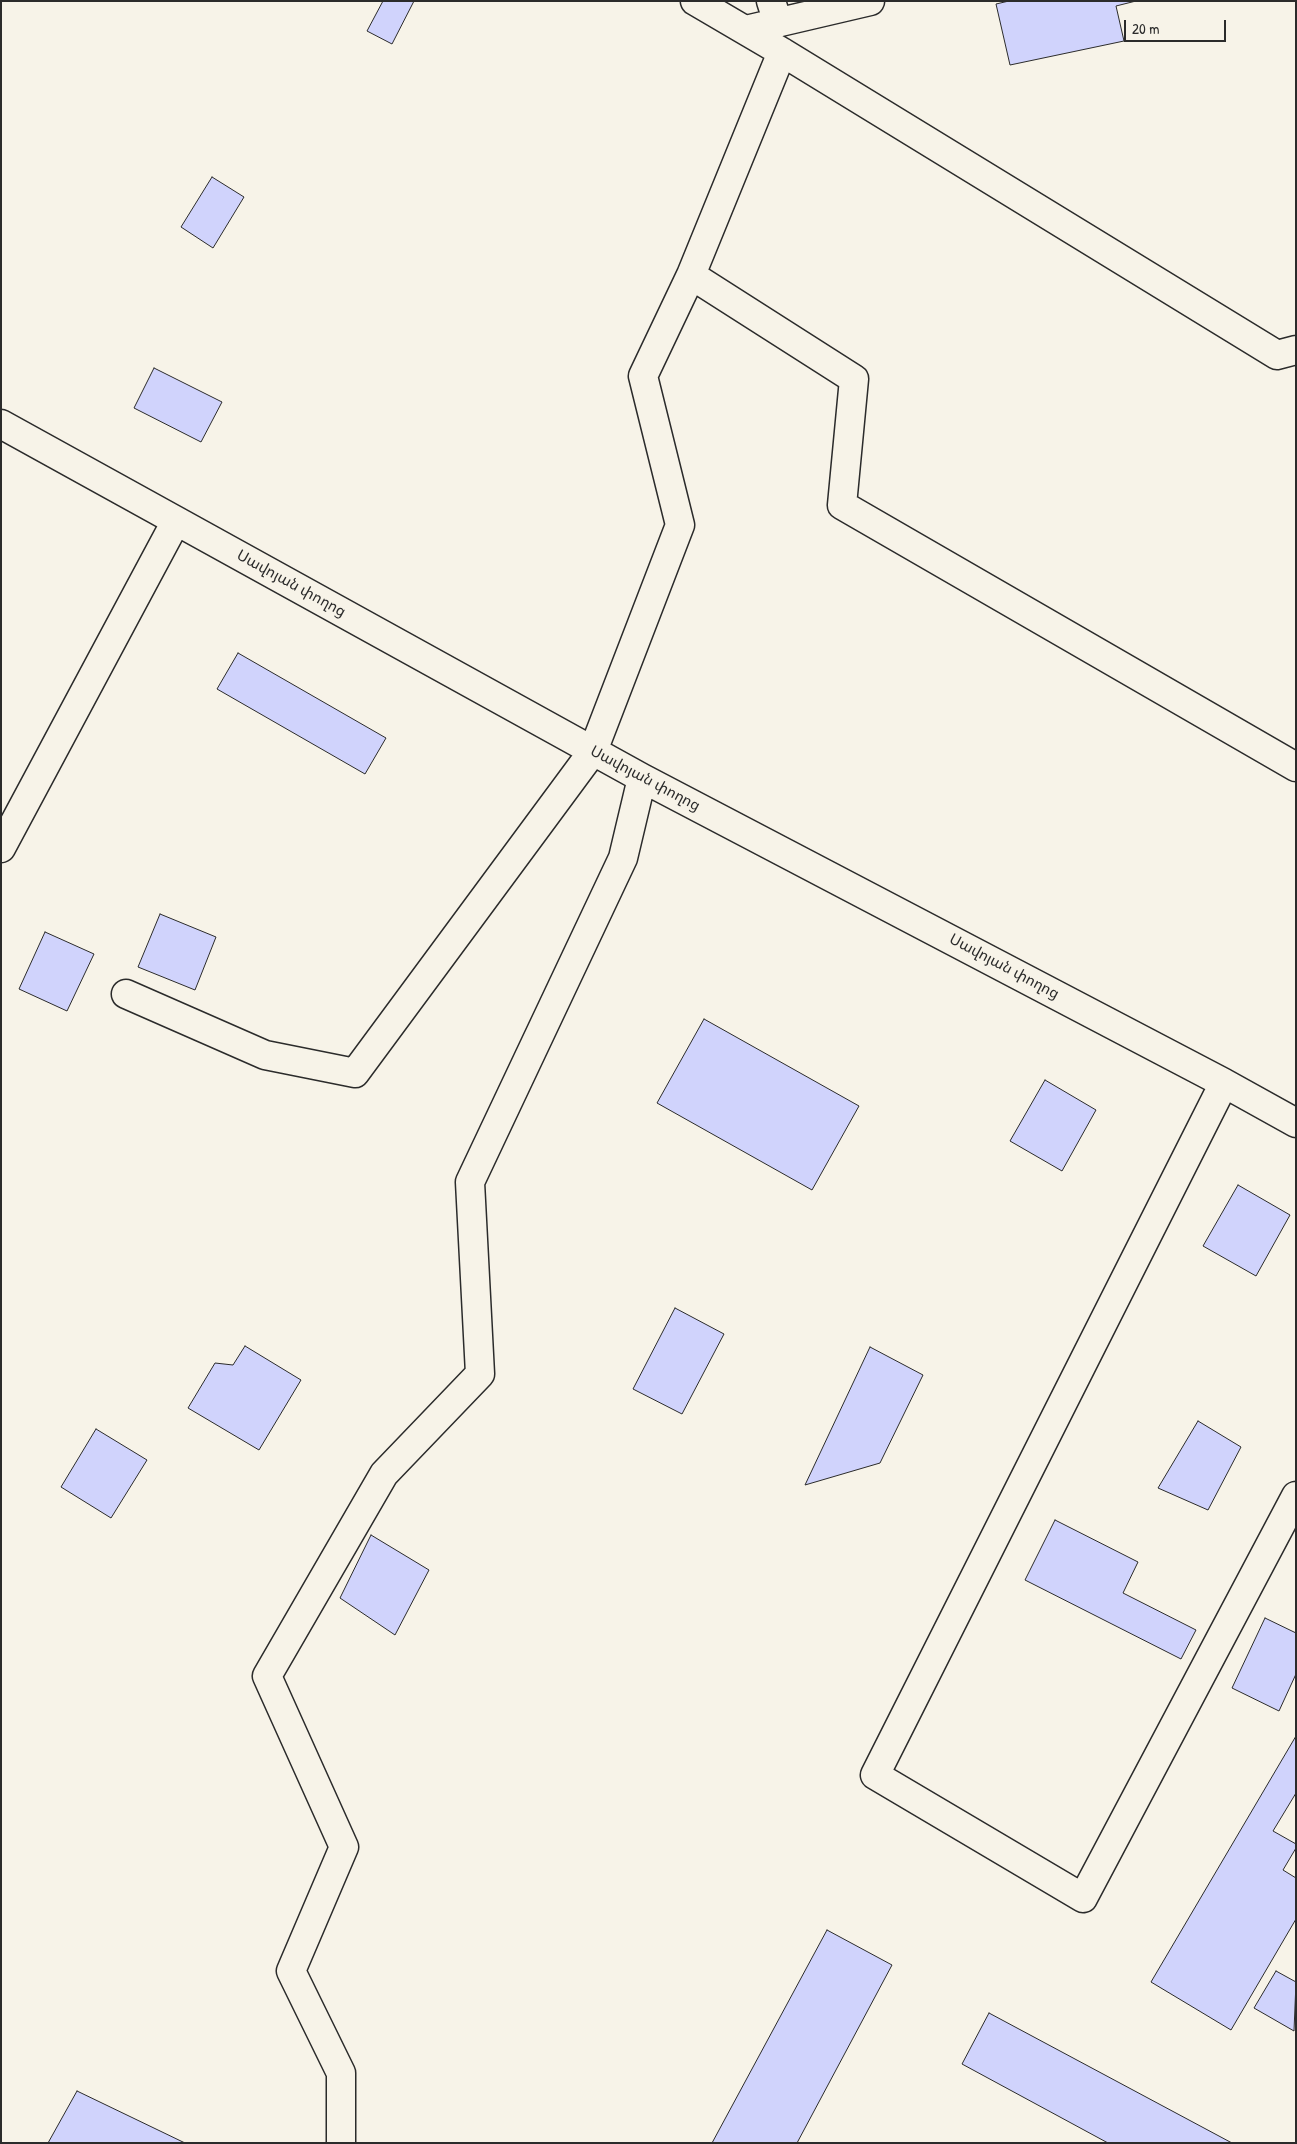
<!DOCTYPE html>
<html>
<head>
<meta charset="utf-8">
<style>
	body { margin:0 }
	#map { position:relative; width:1297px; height:2144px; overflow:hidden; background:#f7f3e8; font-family:"Patrick Hand",sans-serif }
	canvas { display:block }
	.frame { position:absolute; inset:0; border:2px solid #2b2b2b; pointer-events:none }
	.scale { position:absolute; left:1124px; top:20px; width:102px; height:22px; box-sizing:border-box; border:2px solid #2b2b2b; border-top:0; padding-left:6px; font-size:15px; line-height:18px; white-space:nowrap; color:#2b2b2b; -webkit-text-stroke:4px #f7f3e8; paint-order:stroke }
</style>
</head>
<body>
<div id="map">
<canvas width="1297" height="2144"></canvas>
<div class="frame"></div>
<div class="scale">20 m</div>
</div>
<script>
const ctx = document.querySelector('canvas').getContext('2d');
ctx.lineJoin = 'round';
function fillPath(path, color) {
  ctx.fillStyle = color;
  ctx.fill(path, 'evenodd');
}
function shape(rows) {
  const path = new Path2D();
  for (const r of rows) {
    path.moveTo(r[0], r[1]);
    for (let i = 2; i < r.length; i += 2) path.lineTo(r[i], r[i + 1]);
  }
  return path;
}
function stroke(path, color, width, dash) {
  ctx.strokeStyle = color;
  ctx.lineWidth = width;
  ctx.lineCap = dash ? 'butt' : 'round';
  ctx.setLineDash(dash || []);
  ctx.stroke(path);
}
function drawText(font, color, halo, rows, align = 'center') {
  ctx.font = font + ' "Patrick Hand","Noto Sans Armenian",sans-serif';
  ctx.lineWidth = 4.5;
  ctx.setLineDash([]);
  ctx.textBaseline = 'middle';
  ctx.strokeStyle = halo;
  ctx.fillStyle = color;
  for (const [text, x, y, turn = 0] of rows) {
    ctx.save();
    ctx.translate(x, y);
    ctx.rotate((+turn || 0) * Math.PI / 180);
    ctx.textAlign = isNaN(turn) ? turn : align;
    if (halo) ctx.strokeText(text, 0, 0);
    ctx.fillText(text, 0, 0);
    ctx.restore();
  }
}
const building = shape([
	[383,1,414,1,392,44,367,31,383,1],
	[1009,1,1136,1,1116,6,1124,41,1010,65,996,4,1009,1],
	[212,177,244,197,213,248,181,227,212,177],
	[154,368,222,402,201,442,134,408,154,368],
	[238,653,386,738,365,774,217,689,238,653],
	[160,914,216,937,195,990,138,967,160,914],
	[45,932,94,954,67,1011,19,989,45,932],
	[704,1019,859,1106,812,1190,657,1103,704,1019],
	[1045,1080,1096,1110,1062,1171,1010,1141,1045,1080],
	[1238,1185,1290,1215,1256,1276,1203,1246,1238,1185],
	[675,1308,724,1334,682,1414,633,1389,675,1308],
	[245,1346,301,1380,259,1450,188,1408,215,1363,233,1365,245,1346],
	[870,1347,923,1375,880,1463,805,1485,870,1347],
	[1198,1421,1241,1447,1208,1510,1158,1488,1198,1421],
	[96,1429,147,1460,111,1518,61,1487,96,1429],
	[1055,1520,1138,1562,1123,1593,1196,1630,1181,1659,1025,1580,1055,1520],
	[371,1535,429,1570,395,1635,340,1598,371,1535],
	[1265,1618,1296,1633,1296,1674,1279,1711,1232,1688,1265,1618],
	[1296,1736,1296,1793,1273,1831,1296,1844,1296,1848,1283,1870,1296,1878,1296,1919,1231,2030,1151,1982,1296,1736],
	[827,1930,892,1965,797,2143,712,2143,827,1930],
	[1276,1971,1296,1982,1294,2031,1254,2008,1276,1971],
	[989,2013,1232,2143,1108,2143,962,2064,989,2013],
	[77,2091,185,2143,48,2143,77,2091]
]);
fillPath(building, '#d0d3fc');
stroke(building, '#2b2b2b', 1);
const minor = shape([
	[695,1,782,52,1277,355,1296,350],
	[771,1,778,23],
	[746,30,870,1],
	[691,275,854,379,842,505,1296,767],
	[1,424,642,778,1224,1083,1296,1123],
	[1,848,176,521],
	[126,994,265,1055,355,1073,593,751,680,525,643,376,691,275,782,52],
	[1224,1083,875,1775,1083,1898,1296,1496],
	[341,2143,341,2073,291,1971,344,1847,267,1676,384,1474,480,1374,470,1182,623,858,642,778]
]);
stroke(minor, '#2b2b2b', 31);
stroke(minor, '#f7f3e8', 28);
drawText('15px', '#2b2b2b', '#f7f3e8', [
	["Սավոյան փողոց",291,584,29],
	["Սավոյան փողոց",645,779,28],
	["Սավոյան փողոց",1004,967,28]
]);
</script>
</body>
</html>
